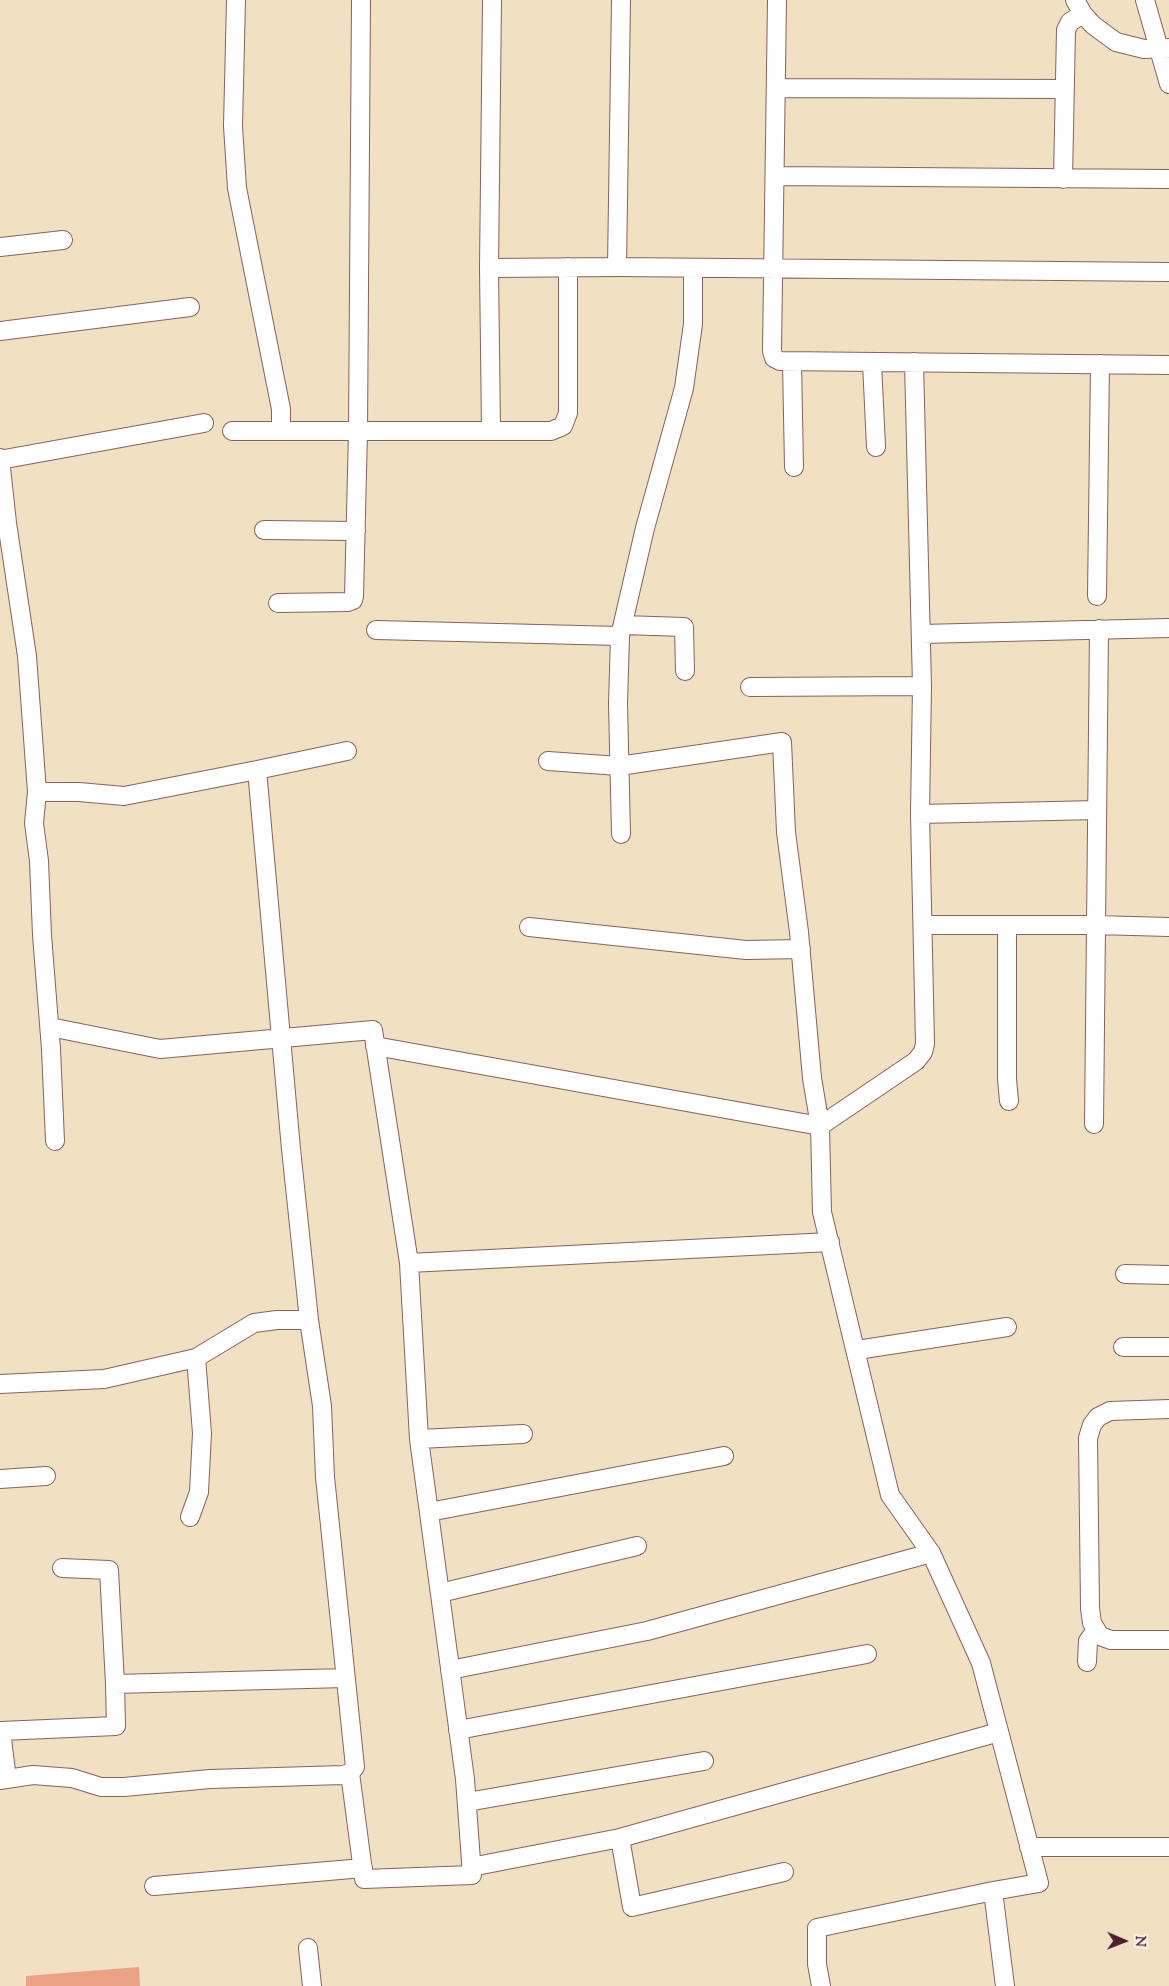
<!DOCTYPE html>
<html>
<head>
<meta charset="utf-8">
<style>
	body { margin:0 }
	#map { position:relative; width:1169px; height:1986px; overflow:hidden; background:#f1e0c1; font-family:"Sorts Mill Goudy",serif }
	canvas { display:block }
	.north { position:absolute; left:1099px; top:1916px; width:50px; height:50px; -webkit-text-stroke:4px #fbf7ec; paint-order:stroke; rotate:91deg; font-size:14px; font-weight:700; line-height:20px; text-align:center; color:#4a1f2b }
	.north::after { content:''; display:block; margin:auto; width:18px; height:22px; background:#4a1f2b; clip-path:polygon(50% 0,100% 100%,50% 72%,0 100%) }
</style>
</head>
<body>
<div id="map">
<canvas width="1169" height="1986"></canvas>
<div class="north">N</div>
</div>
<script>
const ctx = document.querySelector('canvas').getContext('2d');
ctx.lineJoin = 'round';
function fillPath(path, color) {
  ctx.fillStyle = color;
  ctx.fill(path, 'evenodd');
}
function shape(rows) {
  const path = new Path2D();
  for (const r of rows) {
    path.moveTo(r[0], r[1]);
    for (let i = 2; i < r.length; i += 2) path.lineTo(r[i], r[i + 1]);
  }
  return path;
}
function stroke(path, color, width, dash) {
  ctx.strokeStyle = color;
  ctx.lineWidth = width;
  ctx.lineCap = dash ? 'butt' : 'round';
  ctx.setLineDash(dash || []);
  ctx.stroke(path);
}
fillPath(shape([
	[139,1967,140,1986,26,1986,26,1976]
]), '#eba184');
const minor = shape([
	[236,0,233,126,237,188,281,409,281,430],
	[777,0,772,351,774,358,780,361,1169,365],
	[1075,0,1083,14,1093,25,1116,42,1144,49,1169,48],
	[1145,0,1169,84],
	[776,88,1064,89],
	[776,176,1169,179],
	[1063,179,1066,30,1070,22,1083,14],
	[0,247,63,240],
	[617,267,621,0],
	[489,268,617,267,1169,272],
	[0,331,190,307],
	[792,362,794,467],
	[872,363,876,447],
	[232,431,551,431,563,426,568,413,568,267],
	[491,431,489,268,492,0],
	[0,458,7,523,27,656,37,792],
	[0,460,204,423],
	[264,530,356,531],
	[1097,596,1100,364],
	[278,603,348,602,353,600,354,596,358,431,361,0],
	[623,625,684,627,685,671],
	[376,630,620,636],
	[921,634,1169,628],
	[750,687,922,686],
	[548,761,619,766,782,742,786,832,799,932,812,1078,820,1126,822,1212,890,1495,931,1553,981,1663,1039,1883,993,1891,1005,1986],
	[257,770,347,751],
	[920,814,1097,810],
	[621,834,618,704,620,636,645,528,684,388,693,324,693,268],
	[923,925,1096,925,1169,927],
	[1007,925,1007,1079,1009,1101],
	[529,927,746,950,801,949],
	[50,1027,160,1049,373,1030,409,1263,419,1439,465,1779,472,1875,364,1879,350,1773],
	[375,1046,820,1126,916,1061,923,1052,925,1044,920,814,922,686,914,362],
	[1094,1124,1099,629],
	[409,1263,830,1242],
	[1125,1274,1169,1275],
	[1123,1347,1169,1347],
	[857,1350,1007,1327],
	[0,1384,104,1379,196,1358,254,1323,277,1320,309,1320],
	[1169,1409,1110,1411,1098,1417,1092,1425,1088,1438,1090,1608,1092,1623,1100,1636,1111,1640,1169,1640],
	[419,1439,523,1434],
	[0,1479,46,1476],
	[429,1512,724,1456],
	[190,1517,199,1492,202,1433,196,1358],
	[62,1568,109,1570,115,1684],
	[440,1593,637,1546],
	[1087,1662,1088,1641,1096,1630],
	[450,1670,647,1631,931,1553],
	[458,1730,867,1654],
	[7,1779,1,1731,116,1726,115,1684,346,1678],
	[0,1780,33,1775,72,1778,101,1787,124,1787,210,1779,343,1775,350,1773,355,1767,325,1477,322,1406,309,1320,291,1149,257,770,124,796,79,792,37,792,34,823,39,861,42,935,51,1049,55,1141],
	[467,1802,704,1761],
	[620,1838,632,1907,784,1872],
	[1029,1847,1169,1847],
	[471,1867,620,1838,999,1732],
	[154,1886,363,1868],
	[308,1948,312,1986],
	[821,1986,817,1964,817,1928,993,1891]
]);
stroke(minor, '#846360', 20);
stroke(minor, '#fff', 18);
</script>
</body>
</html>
